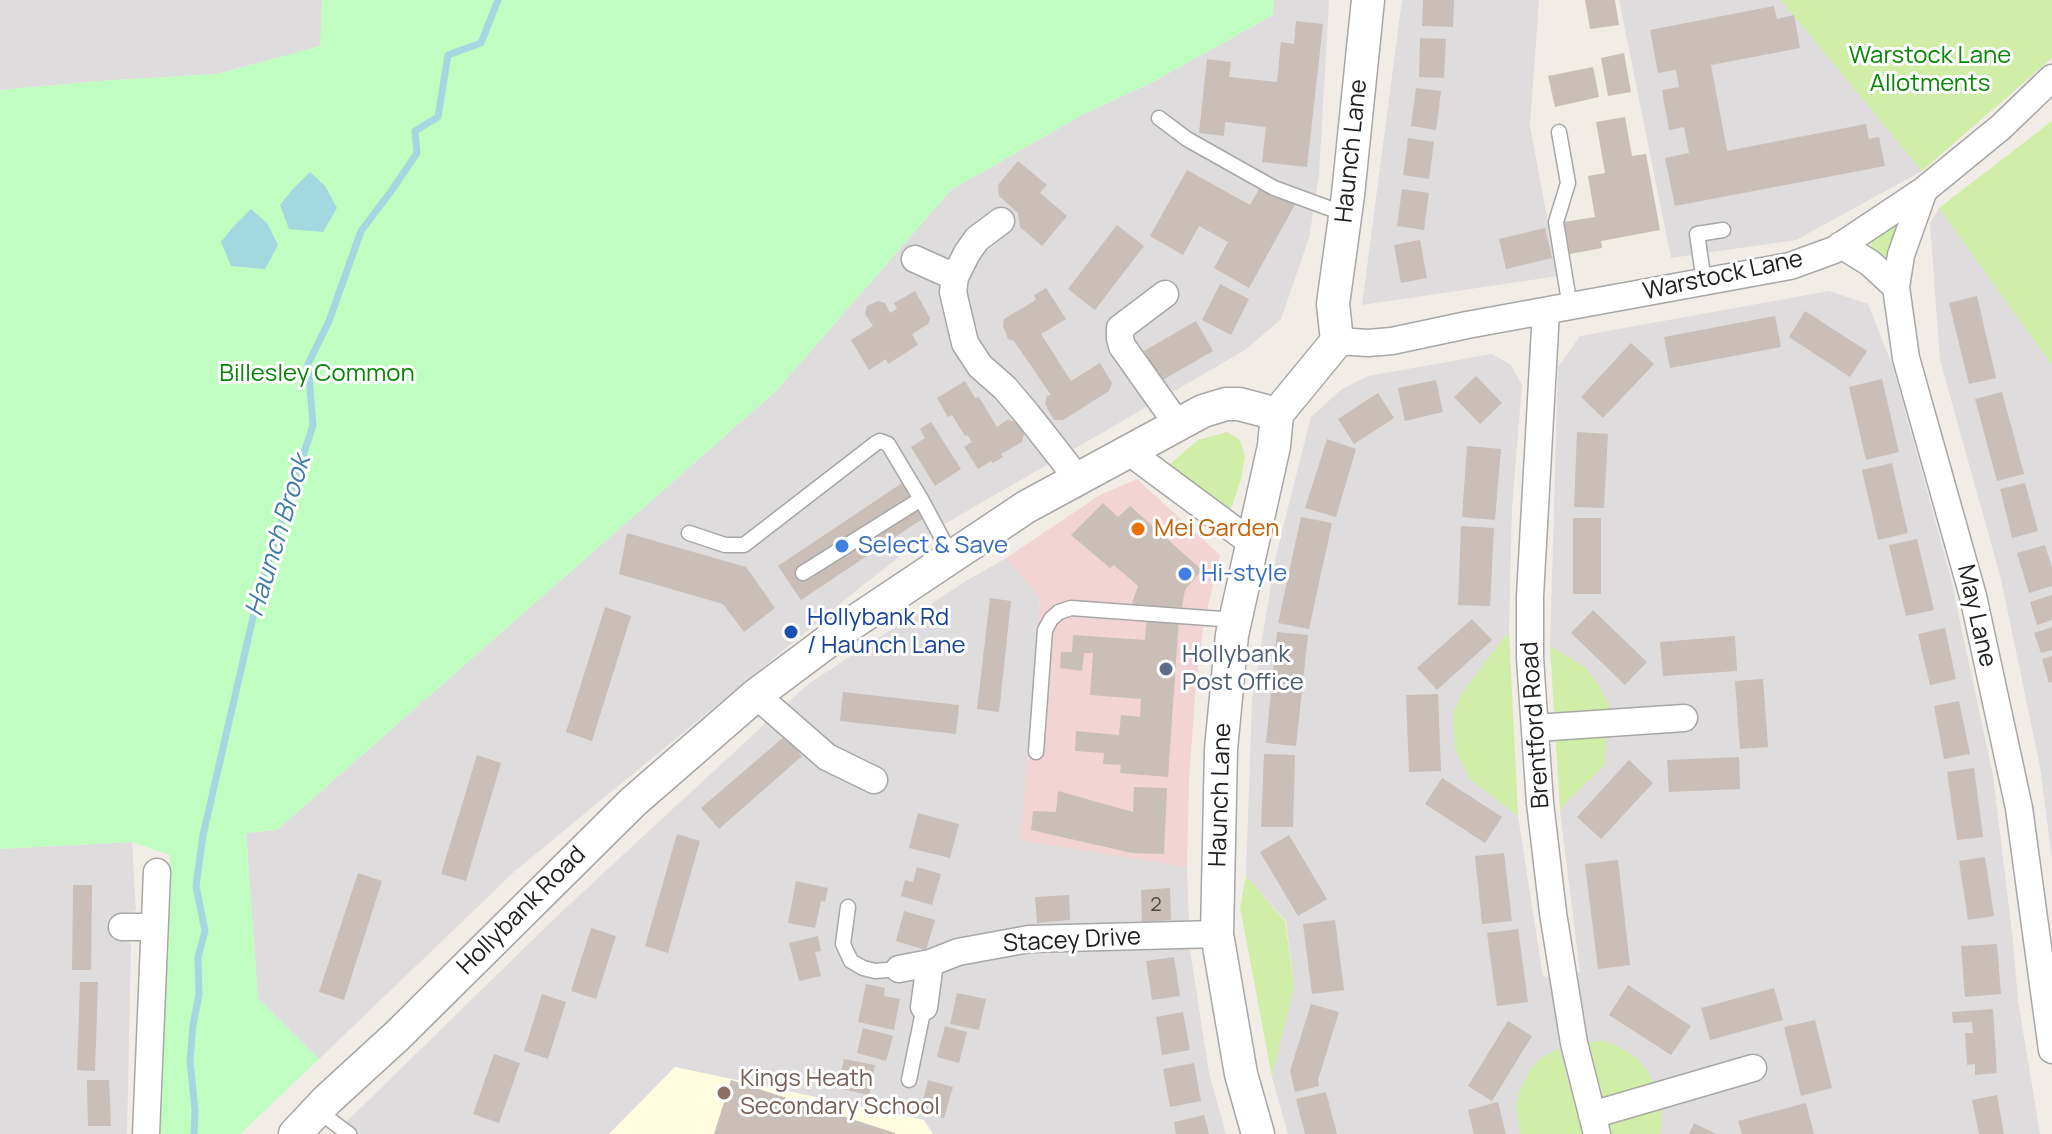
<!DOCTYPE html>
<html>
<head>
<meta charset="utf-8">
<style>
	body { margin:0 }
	canvas { display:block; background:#f1ece5 }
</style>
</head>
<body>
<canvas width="2052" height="1134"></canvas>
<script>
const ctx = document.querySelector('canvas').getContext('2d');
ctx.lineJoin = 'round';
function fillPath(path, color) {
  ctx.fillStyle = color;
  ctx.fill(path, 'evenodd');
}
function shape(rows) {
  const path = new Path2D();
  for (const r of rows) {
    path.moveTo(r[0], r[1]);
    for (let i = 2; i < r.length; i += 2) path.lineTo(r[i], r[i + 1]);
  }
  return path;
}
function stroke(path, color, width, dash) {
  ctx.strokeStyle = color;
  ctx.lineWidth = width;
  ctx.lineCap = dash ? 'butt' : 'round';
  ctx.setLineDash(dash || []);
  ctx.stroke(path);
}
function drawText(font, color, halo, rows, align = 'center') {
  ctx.font = font + ' Manrope,sans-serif';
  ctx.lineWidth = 6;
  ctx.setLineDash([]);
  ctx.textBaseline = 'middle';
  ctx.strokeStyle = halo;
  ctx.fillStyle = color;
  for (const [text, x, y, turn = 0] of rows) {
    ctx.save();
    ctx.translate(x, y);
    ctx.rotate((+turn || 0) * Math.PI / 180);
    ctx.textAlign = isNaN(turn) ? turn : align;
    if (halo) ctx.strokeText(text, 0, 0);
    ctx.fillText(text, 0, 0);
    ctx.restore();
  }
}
fillPath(shape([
	[0,0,322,0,321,46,217,74,98,81,0,90],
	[1274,0,1329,0,1319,175,1309,238,1281,319,1245,350,936,529,863,585,516,870,319,1059,258,998,246,833,277,830,776,391,951,190,1084,114,1153,82,1273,15],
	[1402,0,1539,0,1530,126,1558,276,1362,305],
	[1619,0,1781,0,1922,171,1796,240,1671,258],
	[1939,208,2052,365,2052,859,2040,767,2001,579,1940,360,1930,224],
	[1829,291,1868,304,1893,367,1950,575,1993,775,2013,941,2018,1001,2040,1134,1288,1134,1272,1077,1294,986,1286,921,1246,876,1252,700,1276,555,1311,417,1342,389,1368,376,1492,354,1511,365,1522,385,1512,507,1509,631,1462,693,1453,715,1470,779,1518,816,1543,977,1580,972,1560,811,1569,799,1585,667,1550,646,1558,367,1580,336],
	[1006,558,1040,598,1022,826,1018,839,1187,867,1190,950,1209,1073,1226,1134,933,1134,923,1120,675,1067,609,1134,334,1134,557,916,808,684,966,581],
	[132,842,136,911,115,915,114,935,131,944,127,1134,0,1134,0,849]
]), '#dedcdd');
fillPath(shape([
	[1137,479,1220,555,1204,623,1196,684,1189,780,1187,867,1018,840,1022,825,1040,598,1006,558,1100,495]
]), '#f2d4d5');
fillPath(shape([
	[675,1067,924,1120,933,1134,609,1134]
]), '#fffce0');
fillPath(shape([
	[1781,0,2052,0,2052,58,1922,171],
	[2052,121,2052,365,1939,208],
	[1897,224,1901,227,1888,259,1871,248,1872,240],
	[1227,432,1240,440,1245,456,1241,479,1230,512,1170,464,1198,440],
	[1509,631,1510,650,1518,816,1470,779,1455,749,1453,715,1462,693],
	[1550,646,1585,667,1600,687,1610,708,1604,766,1569,799,1560,811],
	[1246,876,1285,921,1294,986,1272,1077,1240,907],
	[1604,1041,1620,1047,1638,1059,1648,1072,1660,1096,1662,1111,1660,1134,1608,1134,1583,1042],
	[1559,1048,1583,1134,1520,1134,1516,1106,1520,1089,1530,1070,1541,1058]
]), '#d0eea8');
fillPath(shape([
	[322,0,1274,0,1273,15,1153,82,1084,114,951,190,776,391,277,830,246,833,258,998,319,1059,240,1134,157,1134,170,855,132,842,0,849,0,90,98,81,217,74,320,46]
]), '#c0fdc0');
fillPath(shape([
	[310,172,325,186,337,208,323,232,289,229,280,205,292,190],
	[251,209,267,223,278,245,265,269,231,266,221,242,233,227]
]), '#a3d8e1');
stroke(shape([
	[194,1134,195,1110,190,1061,193,1025,199,995,198,957,205,931,196,886,203,835,260,587,313,425,308,364,329,321,361,231,392,190,417,153,415,131,438,117,448,55,481,43,498,0]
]), '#a3d8e1', 7);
fillPath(shape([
	[1423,0,1454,0,1453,27,1422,26],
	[1585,0,1615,0,1619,25,1590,29],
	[1774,6,1777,19,1794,15,1800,48,1711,65,1727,151,1866,124,1869,139,1879,137,1885,166,1675,206,1665,158,1689,153,1684,127,1669,130,1662,90,1679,87,1676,70,1658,73,1650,30],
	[1296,21,1323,24,1307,167,1262,162,1266,127,1225,122,1224,136,1199,133,1207,59,1231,62,1229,77,1277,82,1281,42,1294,44],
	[1420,38,1446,39,1444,78,1419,77],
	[1624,53,1631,92,1608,96,1601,58],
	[1593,67,1599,97,1555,107,1548,76],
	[1416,88,1441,91,1436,130,1411,126],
	[1625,117,1632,156,1646,154,1660,230,1601,241,1602,248,1570,254,1564,222,1595,217,1588,176,1605,173,1596,122],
	[1408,138,1434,142,1429,179,1403,175],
	[1018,161,1047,185,1040,193,1067,216,1042,246,1020,227,1018,213,999,196,998,185],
	[1187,170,1250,205,1263,182,1297,201,1249,288,1214,268,1228,242,1199,226,1183,255,1150,236],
	[1402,189,1429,193,1424,230,1397,226],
	[1117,225,1144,246,1095,310,1068,289],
	[1545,228,1552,258,1506,269,1499,239],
	[1420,240,1427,278,1401,283,1394,245],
	[1220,284,1249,299,1231,335,1202,320],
	[1046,288,1066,319,1041,334,1071,381,1100,363,1112,383,1109,391,1063,420,1054,420,1045,404,1047,396,1051,395,1014,341,1008,339,1003,326,1004,319,1036,300,1034,295],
	[915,291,930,318,928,324,912,334,918,345,888,364,886,359,869,370,851,340,873,326,865,314,867,306,878,301,885,303,890,313,897,309,894,303],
	[1977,296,1996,378,1969,384,1949,303],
	[1805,311,1867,351,1850,377,1789,337],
	[1775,316,1781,347,1670,368,1664,337],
	[1196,321,1213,351,1161,381,1144,351],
	[1631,343,1654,364,1603,418,1581,397],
	[1476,376,1502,403,1480,424,1454,397],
	[1882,379,1899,452,1866,460,1849,387],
	[1436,380,1443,412,1405,421,1398,388],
	[965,381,975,398,979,397,997,427,1007,420,1017,422,1024,434,1022,442,1001,454,1003,457,993,463,991,461,978,469,964,447,972,442,967,435,965,436,952,415,948,417,937,398],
	[2002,392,2024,474,1997,481,1975,399],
	[1378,393,1394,418,1354,444,1338,419],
	[931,422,961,469,935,486,911,447,925,438,920,429],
	[1577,432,1608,434,1604,508,1574,507],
	[1327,439,1356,449,1336,517,1305,508],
	[1467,446,1501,449,1495,520,1462,517],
	[1892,463,1908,533,1878,540,1862,470],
	[905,481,928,515,801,600,778,566],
	[2025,483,2038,531,2012,538,2000,489],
	[1103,503,1118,517,1130,506,1202,570,1185,590,1182,607,1131,606,1138,586,1114,565,1110,568,1071,535],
	[1301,517,1332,523,1309,629,1278,623],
	[1573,518,1601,518,1601,594,1573,594],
	[1461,526,1494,528,1490,606,1458,605],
	[627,533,746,567,775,608,744,632,723,604,619,574],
	[1917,539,1934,610,1906,616,1889,545],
	[2045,545,2052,568,2052,586,2029,593,2017,553],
	[2052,595,2052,620,2037,625,2030,602],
	[990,598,1011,601,999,712,977,709],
	[605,607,631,616,592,741,566,732],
	[1593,610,1647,662,1625,685,1571,633],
	[1147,616,1179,618,1168,777,1120,773,1121,765,1103,764,1104,753,1075,751,1076,731,1119,735,1121,715,1140,717,1141,699,1090,695,1093,653,1084,653,1082,671,1060,668,1061,652,1072,652,1073,635,1145,640],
	[1472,619,1492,640,1437,690,1417,668],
	[2052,627,2052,650,2041,653,2034,633],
	[1945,628,1956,679,1930,685,1918,634],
	[1277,632,1308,635,1296,746,1266,743],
	[1735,636,1737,671,1663,676,1660,642],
	[2052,656,2052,682,2049,683,2042,659],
	[1763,679,1768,747,1740,749,1735,681],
	[843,692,959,705,956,734,840,721],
	[1438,694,1441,771,1409,772,1406,695],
	[1959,701,1970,754,1944,759,1934,706],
	[785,736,802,756,719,829,701,808],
	[1264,754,1295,755,1293,827,1261,827],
	[477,755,501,763,466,881,441,874],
	[1739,757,1740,789,1669,792,1667,760],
	[1629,760,1653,783,1601,839,1577,817],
	[1974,768,1983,837,1957,840,1947,772],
	[1442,778,1502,817,1485,843,1425,804],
	[1134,787,1167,788,1164,854,1132,853,1031,830,1033,811,1056,812,1058,791,1133,812],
	[918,813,959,824,950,858,909,848],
	[677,834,700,841,668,953,645,946],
	[1289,835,1327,899,1298,916,1260,852],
	[1504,853,1512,921,1482,924,1475,856],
	[1985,857,1994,916,1968,920,1959,861],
	[1618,860,1630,965,1598,969,1585,864],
	[917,867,941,874,932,905,901,896,905,880,913,882],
	[358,873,382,881,344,1000,319,992],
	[796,881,828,888,825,902,821,901,815,928,788,923],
	[73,885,92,885,91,970,72,970],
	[1170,888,1171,920,1142,922,1141,890],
	[1069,895,1070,920,1037,923,1035,897],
	[904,911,935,920,926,950,896,941],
	[1335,920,1344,990,1312,994,1303,924],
	[591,928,616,936,596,999,571,991],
	[1518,929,1528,1002,1497,1006,1487,933],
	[818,936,821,951,815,952,821,976,799,981,789,943],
	[1997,944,2001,994,1965,997,1961,946],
	[1174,957,1180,996,1152,1000,1146,961],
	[80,982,98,982,95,1071,77,1070],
	[866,984,885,988,884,996,900,999,894,1030,858,1022],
	[1628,985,1691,1026,1671,1055,1609,1015],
	[1774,988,1783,1020,1710,1040,1701,1008],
	[957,993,986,999,979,1030,950,1024],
	[542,994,566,1002,548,1059,524,1051],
	[1311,1004,1339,1012,1318,1080,1319,1086,1295,1092,1290,1071],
	[1993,1009,1997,1073,1975,1075,1975,1064,1967,1065,1965,1033,1973,1033,1972,1022,1953,1023,1952,1012],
	[1183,1012,1190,1050,1162,1055,1156,1017],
	[1815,1020,1832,1088,1801,1096,1784,1027],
	[1508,1021,1532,1036,1492,1101,1468,1086],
	[945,1026,967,1032,959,1063,937,1057],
	[863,1028,893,1036,886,1061,857,1053],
	[494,1054,520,1063,499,1123,473,1114],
	[844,1059,875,1065,869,1095,838,1088],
	[1194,1063,1201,1101,1170,1107,1163,1069],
	[87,1080,109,1080,111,1126,88,1126],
	[731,1080,895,1133,895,1134,714,1134],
	[928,1080,953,1087,944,1118,920,1112],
	[1326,1092,1337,1134,1305,1134,1296,1099],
	[1997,1095,2004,1134,1979,1134,1972,1100],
	[1498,1102,1506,1134,1474,1134,1468,1110],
	[1806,1103,1814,1134,1742,1134,1738,1121],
	[1204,1115,1209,1134,1176,1134,1174,1122],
	[1694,1123,1716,1134,1689,1134]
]), '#c9beb8');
const service = shape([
	[1159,118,1187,139,1274,188,1345,214],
	[1559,132,1568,183,1556,222,1570,307],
	[1704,282,1697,234,1723,230],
	[689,533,725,545,744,545,876,443,880,441,888,444,921,499,951,555],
	[803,573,921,499],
	[1036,752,1045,630,1051,619,1059,612,1071,608,1235,620],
	[848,907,843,944,851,961,863,968,875,971,899,969],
	[909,1080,924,1007],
	[317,1110,349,1134]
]);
const minor = shape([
	[1924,190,1901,255,1896,287,1906,358,1973,596,2019,808,2052,1050],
	[1001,221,977,239,967,253,955,277,953,292,965,343,980,366,1005,388,1027,414,1067,465,1076,479],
	[1841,245,1870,263,1896,287],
	[915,259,955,277],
	[1165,294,1120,328,1120,338,1122,346,1178,425],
	[1546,311,1530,596,1530,658,1540,803,1553,913,1574,1043,1597,1134],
	[1337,341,1368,343,1392,341,1467,325,1790,266,1834,250,1924,190,2001,127,2052,78],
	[1128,451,1252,543],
	[756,695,827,757,874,780],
	[1536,728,1684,718],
	[122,927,154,927],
	[899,969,930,963,958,952,1029,939,1217,934],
	[924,1007,930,963],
	[1592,1115,1753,1068],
	[146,1134,157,872]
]);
const tertiary = shape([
	[295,1134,327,1100,398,1035,633,802,756,695,851,624,1026,507,1203,411,1226,404,1239,404,1277,414],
	[1258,1134,1241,1074,1217,934,1221,749,1232,635,1274,446,1277,414,1337,341,1333,304,1348,195,1368,0]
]);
stroke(service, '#a7a7a7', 17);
stroke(minor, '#a7a7a7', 29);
stroke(tertiary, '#a7a7a7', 35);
stroke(service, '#fff', 14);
stroke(minor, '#fff', 26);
stroke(tertiary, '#fff', 32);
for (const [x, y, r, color] of [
	[1138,529,8,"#e8710a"],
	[842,546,8,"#3f7fe0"],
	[1185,574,8,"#3f7fe0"],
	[791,632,8,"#1a4fb4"],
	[1166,669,8,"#5c6f8a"],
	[724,1093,8,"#8d6e63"]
]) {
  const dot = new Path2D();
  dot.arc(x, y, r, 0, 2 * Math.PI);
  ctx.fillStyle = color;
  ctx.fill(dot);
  stroke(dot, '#fff', 3);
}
drawText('20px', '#4a4846', null, [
	["2",1156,905]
]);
drawText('24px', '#058605', '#fff', [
	["Warstock Lane",1930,56],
	["Allotments",1930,84],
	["Billesley Common",317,374]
]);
drawText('24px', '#202020', '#fff', [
	["Haunch Lane",1352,151,-84],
	["Warstock Lane",1723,276,-12],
	["May Lane",1976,616,77],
	["Brentford Road",1536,725,-94],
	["Haunch Lane",1221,795,-88],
	["Hollybank Road",522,911,-45],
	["Stacey Drive",1072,941,-3]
]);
drawText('24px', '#c56008', '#fff', [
	["Mei Garden",1154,529]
], 'left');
drawText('24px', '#366cbe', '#fff', [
	["Select & Save",858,546],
	["Hi-style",1201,574]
], 'left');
drawText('24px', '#164399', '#fff', [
	["Hollybank Rd",807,618],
	["/ Haunch Lane",807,646]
], 'left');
drawText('24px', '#4e5e75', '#fff', [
	["Hollybank",1182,655],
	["Post Office",1182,683]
], 'left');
drawText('24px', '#785e54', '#fff', [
	["Kings Heath",740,1079],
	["Secondary School",740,1107]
], 'left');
drawText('italic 26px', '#407ba6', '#fff', [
	["Haunch Brook",279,536,-73]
]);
</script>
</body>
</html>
